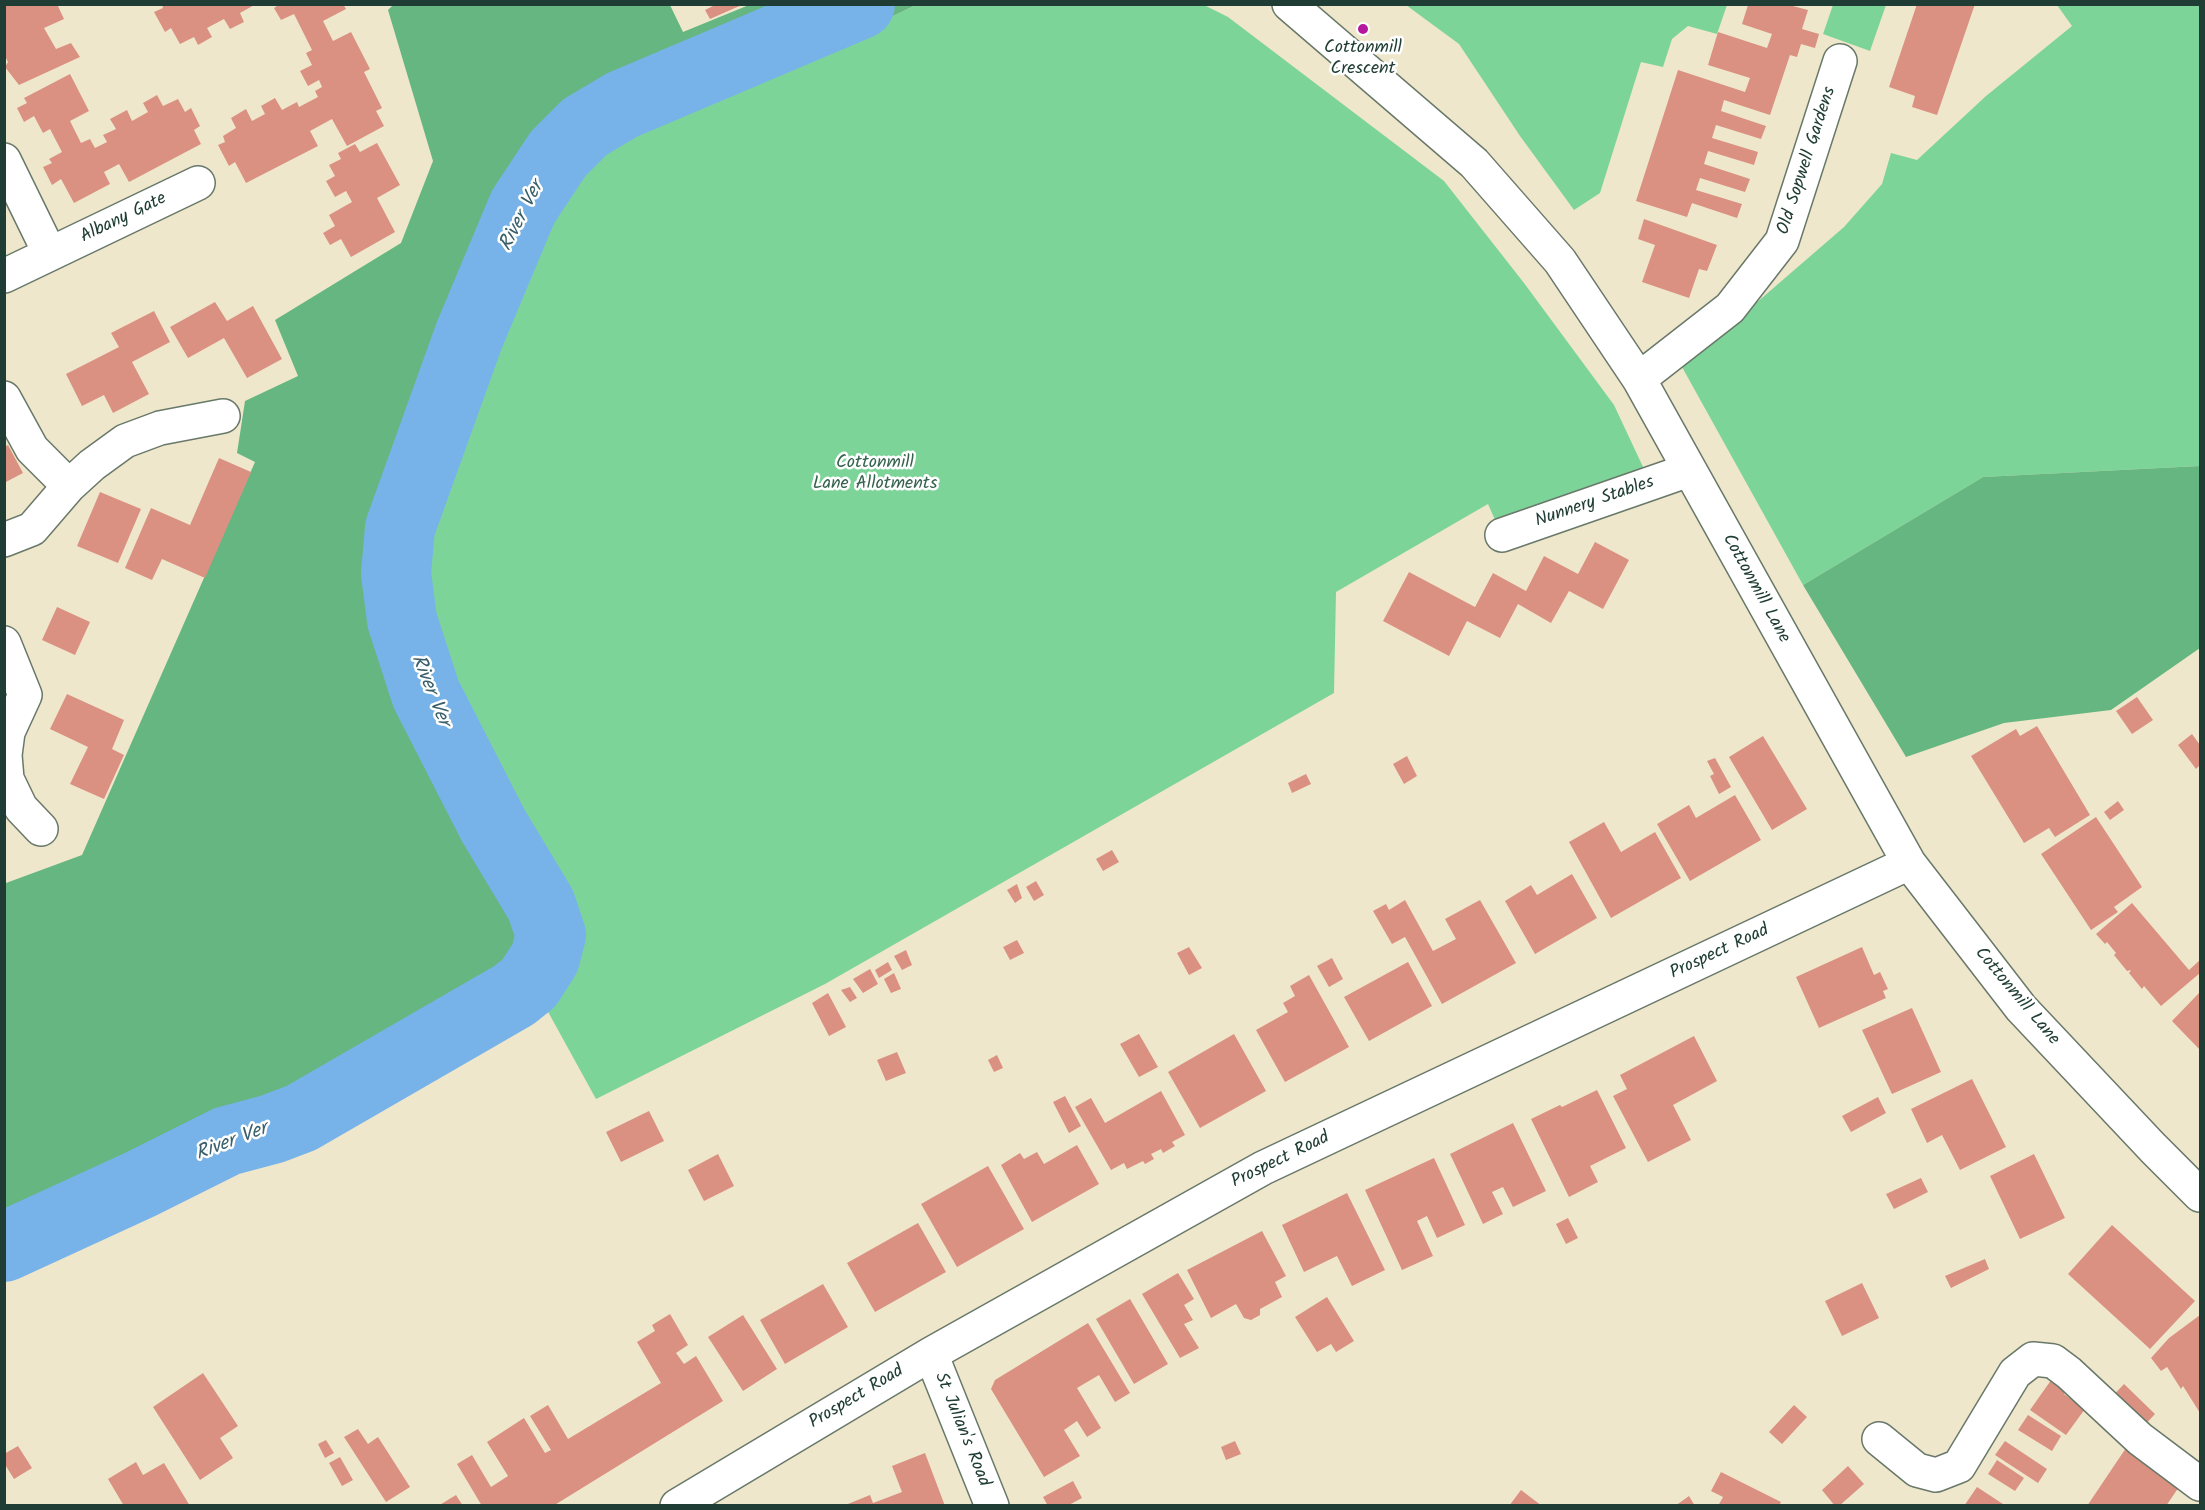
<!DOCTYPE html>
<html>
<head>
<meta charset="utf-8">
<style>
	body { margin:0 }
	#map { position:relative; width:2205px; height:1510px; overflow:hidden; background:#efe7cb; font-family:Kalam,sans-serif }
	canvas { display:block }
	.frame { position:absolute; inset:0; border:6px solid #1f3d34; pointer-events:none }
</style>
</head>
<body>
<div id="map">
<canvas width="2205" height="1510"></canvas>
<div class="frame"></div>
</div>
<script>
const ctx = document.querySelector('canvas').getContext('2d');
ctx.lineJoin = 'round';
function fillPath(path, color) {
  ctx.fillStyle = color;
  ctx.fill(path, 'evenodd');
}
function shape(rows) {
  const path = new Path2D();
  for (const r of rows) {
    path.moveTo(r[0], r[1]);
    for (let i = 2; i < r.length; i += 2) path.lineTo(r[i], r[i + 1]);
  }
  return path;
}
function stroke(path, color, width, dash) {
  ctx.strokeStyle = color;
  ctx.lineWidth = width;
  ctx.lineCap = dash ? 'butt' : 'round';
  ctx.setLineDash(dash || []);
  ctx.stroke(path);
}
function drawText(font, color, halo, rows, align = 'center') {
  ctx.font = font + ' Kalam,sans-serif';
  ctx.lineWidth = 5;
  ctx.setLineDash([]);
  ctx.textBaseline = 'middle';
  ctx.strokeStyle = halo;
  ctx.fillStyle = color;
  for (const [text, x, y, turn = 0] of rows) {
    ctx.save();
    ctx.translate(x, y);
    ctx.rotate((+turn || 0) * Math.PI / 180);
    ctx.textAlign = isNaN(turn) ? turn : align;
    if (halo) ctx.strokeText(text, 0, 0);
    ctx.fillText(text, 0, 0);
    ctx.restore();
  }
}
fillPath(shape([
	[1202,4,1228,17,1444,181,1524,283,1614,405,1644,469,1499,529,1488,504,1336,592,1334,693,825,984,596,1099,541,999,553,971,564,930,552,901,504,831,437,694,412,623,405,578,410,528,495,299,538,215,570,164,599,140,627,121,712,91,893,16,916,5],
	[1406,5,1727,5,1717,34,1688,26,1672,39,1663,67,1641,62,1600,193,1574,210,1520,136,1459,44],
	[1833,5,1886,5,1870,51,1823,34],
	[2057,5,2200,5,2200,466,1983,477,1803,585,1682,367,1844,227,1882,184,1891,153,1917,160,1986,96,2072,26]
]), '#7dd499');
fillPath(shape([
	[393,5,670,5,683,32,749,5,916,5,893,16,712,91,627,121,599,140,570,165,538,215,495,299,410,528,405,578,412,623,437,694,504,831,552,901,564,931,553,971,541,999,284,1146,203,1168,109,1221,52,1241,5,1267,4,887,6,883,82,855,255,462,237,453,245,401,298,376,275,320,401,243,433,161,388,10],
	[2200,466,2200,648,2111,710,2004,723,1906,757,1803,585,1983,477]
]), '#66b681');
stroke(shape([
	[4,1247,141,1184,227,1141,272,1129,301,1118,514,995,529,983,545,958,551,935,541,905,493,825,426,694,402,620,396,573,400,528,469,336,523,207,558,154,585,127,622,105,860,4]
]), '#77b3e9', 70);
fillPath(shape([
	[4,4,57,4,64,19,44,28,56,49,71,43,80,57,19,85,5,67,8,62,4,54],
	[162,4,256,4,240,13,244,22,230,29,224,19,207,28,212,37,198,45,194,37,180,44,171,28,165,32,154,12,163,8],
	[280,4,343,4,346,9,323,21,333,41,351,32,370,69,364,72,382,108,376,111,384,126,347,146,332,119,310,131,318,146,246,183,235,162,229,166,218,145,225,142,223,136,236,128,231,118,246,109,252,121,265,114,261,106,275,98,282,110,297,102,299,107,318,97,315,91,322,87,319,80,308,86,300,71,312,65,306,53,312,50,294,14,281,20,274,8],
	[717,4,744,4,710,19,705,10],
	[1917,4,1975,4,1937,115,1912,107,1915,96,1889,87],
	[1748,5,1789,5,1808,10,1802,29,1819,34,1815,48,1801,44,1797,57,1790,55,1770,115,1724,100,1721,111,1766,126,1761,139,1716,125,1712,138,1758,152,1754,165,1708,151,1704,164,1750,179,1745,192,1700,178,1696,190,1742,204,1737,218,1692,203,1687,217,1636,201,1678,70,1745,92,1750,78,1708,65,1718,32,1767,48,1772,34,1742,24],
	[70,74,89,111,70,121,81,143,90,139,95,148,107,142,103,135,116,129,110,119,127,110,132,121,148,112,143,103,157,95,163,106,178,99,185,112,191,108,200,126,194,130,201,144,129,182,119,164,104,172,110,184,74,203,61,179,52,185,43,167,52,163,49,159,62,152,50,129,43,133,34,116,24,122,17,108,27,103,24,98],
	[377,143,400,185,377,198,395,232,351,257,341,239,330,245,323,233,335,226,329,215,352,202,346,191,335,197,326,181,335,176,329,165,341,159,338,153,355,144,360,152],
	[1644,219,1717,245,1707,271,1699,269,1689,298,1642,282,1655,245,1638,239],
	[215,302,227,321,253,306,282,359,247,378,224,338,188,358,170,327],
	[154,311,170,342,132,362,149,394,113,413,104,395,82,406,66,374,119,347,111,333],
	[8,445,23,473,4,483,4,447],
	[219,458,251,472,205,578,162,559,152,580,125,568,151,508,190,525],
	[100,492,141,509,118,563,77,546],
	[1595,542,1629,560,1603,609,1569,591,1551,623,1518,604,1500,638,1467,621,1449,656,1383,621,1409,572,1475,607,1493,573,1526,591,1544,556,1578,574],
	[57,607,90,622,75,655,42,640],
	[67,694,124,720,112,749,124,755,104,799,70,784,88,747,50,729],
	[2137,697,2153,720,2132,734,2116,711],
	[2037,726,2090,815,2055,837,2049,828,2024,843,1971,756,2016,729,2020,736],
	[2192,734,2200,745,2200,765,2196,769,2178,745],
	[1763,736,1807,809,1772,830,1729,757],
	[1407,756,1417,776,1404,784,1393,764],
	[1715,758,1731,787,1719,794,1710,776,1714,774,1707,761],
	[1306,774,1311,784,1292,793,1288,783],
	[1735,795,1761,840,1690,881,1657,824,1689,805,1696,818],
	[2118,801,2124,810,2110,820,2104,812],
	[2096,817,2142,887,2114,907,2118,912,2091,930,2041,854],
	[1604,822,1621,852,1655,832,1681,878,1611,918,1569,842],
	[1112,850,1119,862,1103,871,1096,859],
	[1572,874,1597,918,1535,954,1505,901,1531,885,1537,895],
	[1036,881,1044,895,1034,901,1026,887],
	[1017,884,1022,898,1015,903,1007,890],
	[1405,900,1433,951,1456,939,1445,919,1480,900,1516,963,1442,1004,1405,937,1392,944,1373,911,1386,904,1389,910],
	[2132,903,2189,970,2200,960,2200,973,2161,1006,2144,986,2142,989,2129,973,2131,970,2127,971,2114,955,2116,953,2107,942,2105,944,2096,934],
	[1017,940,1024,953,1010,960,1003,947],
	[1189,947,1202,968,1189,975,1177,953],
	[1862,947,1874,975,1880,972,1888,989,1883,991,1886,998,1819,1028,1796,977],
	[906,950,912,965,902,970,894,956],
	[1332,958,1343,979,1329,987,1317,966],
	[888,962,892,970,879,978,875,970],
	[1408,962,1432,1006,1369,1041,1344,997],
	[870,969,878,984,863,993,853,979],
	[894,973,901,989,891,993,884,979],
	[1309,975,1349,1047,1285,1082,1256,1030,1288,1012,1283,1003,1295,996,1290,986],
	[850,987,857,998,850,1002,841,990],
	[2200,992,2200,1050,2172,1021],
	[828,993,846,1027,829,1036,812,1003],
	[1912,1008,1941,1072,1892,1094,1862,1030],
	[1139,1034,1158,1067,1139,1077,1120,1044],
	[1234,1034,1266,1091,1200,1128,1168,1072],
	[1694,1036,1717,1081,1673,1105,1691,1140,1648,1162,1613,1096,1627,1089,1620,1075],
	[897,1052,906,1073,886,1081,877,1060],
	[997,1055,1003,1068,994,1072,988,1060],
	[1972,1079,2006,1147,1960,1170,1942,1135,1927,1143,1911,1109],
	[1597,1090,1626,1148,1590,1166,1598,1182,1569,1197,1531,1119,1560,1105,1562,1107],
	[1161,1091,1185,1135,1172,1142,1175,1146,1163,1153,1161,1149,1151,1154,1154,1159,1145,1164,1143,1161,1127,1169,1124,1163,1111,1170,1075,1107,1091,1098,1105,1123],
	[1065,1096,1081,1126,1069,1133,1053,1102],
	[1878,1097,1886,1113,1851,1132,1842,1116],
	[649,1111,664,1141,621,1162,606,1132],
	[1513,1123,1546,1191,1513,1207,1503,1187,1492,1192,1503,1214,1483,1224,1450,1154],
	[1077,1145,1099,1184,1032,1222,1001,1165,1020,1153,1024,1159,1037,1152,1044,1164],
	[718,1154,734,1186,704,1201,688,1170],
	[2034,1154,2065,1218,2020,1239,1990,1176],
	[1434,1158,1465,1225,1437,1238,1427,1216,1417,1221,1433,1256,1402,1270,1365,1190],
	[988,1166,1024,1229,957,1267,921,1204],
	[1921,1178,1928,1192,1894,1209,1886,1194],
	[1347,1193,1385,1270,1352,1286,1337,1256,1304,1272,1282,1225],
	[1568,1218,1578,1238,1566,1244,1556,1224],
	[918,1223,946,1272,875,1312,847,1263],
	[2112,1225,2195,1301,2150,1349,2068,1274],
	[1262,1231,1286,1276,1275,1282,1282,1297,1260,1309,1260,1315,1251,1320,1244,1318,1236,1304,1211,1318,1187,1270],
	[1985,1259,1989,1269,1951,1288,1945,1276],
	[1178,1273,1194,1299,1184,1305,1193,1320,1184,1324,1199,1348,1180,1358,1142,1294],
	[1862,1283,1879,1318,1842,1336,1825,1301],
	[823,1284,848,1327,785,1364,760,1320],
	[1327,1297,1354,1341,1336,1352,1331,1344,1317,1352,1295,1317],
	[1130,1299,1168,1364,1134,1384,1096,1319],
	[670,1314,688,1345,676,1353,684,1364,696,1356,723,1401,553,1506,482,1506,457,1464,472,1455,491,1487,508,1476,487,1442,524,1418,545,1453,551,1450,530,1416,548,1405,568,1439,661,1383,637,1342,655,1331,652,1325],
	[743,1315,777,1369,743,1391,708,1337],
	[2200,1315,2200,1413,2183,1386,2181,1389,2167,1367,2161,1371,2151,1358,2169,1338],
	[1088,1323,1130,1393,1115,1402,1099,1375,1077,1388,1101,1428,1087,1437,1077,1421,1064,1430,1080,1456,1044,1477,991,1389,995,1380],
	[203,1373,238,1426,220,1438,233,1458,200,1480,153,1407],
	[2054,1376,2069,1387,2064,1394,2085,1409,2066,1435,2030,1410],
	[2124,1384,2155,1414,2142,1428,2110,1399],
	[1794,1405,1807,1417,1782,1444,1769,1432],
	[2028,1415,2061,1436,2052,1451,2018,1430],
	[358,1429,368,1444,378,1437,410,1487,386,1502,344,1437],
	[326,1440,334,1453,325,1458,318,1444],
	[1235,1441,1241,1454,1226,1460,1221,1447],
	[2005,1441,2047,1469,2038,1483,1995,1455],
	[2128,1445,2183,1481,2166,1506,2087,1506],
	[18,1446,32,1468,14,1479,4,1463,4,1454],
	[925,1453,945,1506,843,1506,870,1495,873,1503,902,1492,892,1466],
	[340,1457,353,1480,342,1486,329,1463],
	[1997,1460,2024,1478,2015,1491,1988,1474],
	[136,1462,143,1475,164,1463,190,1506,124,1506,108,1479],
	[1848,1466,1864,1484,1839,1506,1835,1506,1822,1490],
	[1721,1472,1781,1502,1779,1506,1718,1506,1723,1497,1711,1491],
	[1073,1481,1082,1498,1067,1506,1048,1506,1043,1497],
	[1977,1487,2006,1506,1964,1506],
	[1521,1490,1542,1506,1509,1506],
	[456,1495,463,1506,438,1506],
	[1689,1496,1695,1506,1675,1506]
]), '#da9182');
const minor = shape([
	[1289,4,1474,163,1560,261,1639,379,1909,863,2021,1008,2153,1148,2200,1195],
	[4,160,50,254],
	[4,276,198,183],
	[1639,379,1730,308,1782,241,1840,61],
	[4,398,32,449,69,486],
	[1502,535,1689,470],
	[4,540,32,529,69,486,92,465,125,441,160,428,223,416],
	[4,643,25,695,8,732,5,755,7,779,21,808,41,829],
	[931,1354,992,1506],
	[1879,1439,1917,1470,1936,1475,1959,1466,2015,1373,2033,1359,2053,1361,2069,1373,2140,1439,2200,1484],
	[677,1506,931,1354,1263,1168,1909,863]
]);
stroke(minor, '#687869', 36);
stroke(minor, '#fff', 33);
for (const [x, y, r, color] of [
	[1363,29,6,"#b5179e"]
]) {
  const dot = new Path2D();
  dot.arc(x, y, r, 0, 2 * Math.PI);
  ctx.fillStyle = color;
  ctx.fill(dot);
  stroke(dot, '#fff', 2);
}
drawText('18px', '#1f3d34', '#fff', [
	["Cottonmill",1363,49],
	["Crescent",1363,70]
]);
drawText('18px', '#1f3d34', '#fff', [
	["Old Sopwell Gardens",1808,161,-72],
	["Albany Gate",124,219,-26],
	["Nunnery Stables",1595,503,-19],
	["Cottonmill Lane",1755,589,61],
	["Prospect Road",1720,953,-25],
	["Cottonmill Lane",2016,997,50],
	["Prospect Road",1281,1161,-26],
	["Prospect Road",857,1398,-31],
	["St Julian's Road",961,1430,68]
]);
drawText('18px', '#36634d', '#fff', [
	["Cottonmill",875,464],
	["Lane Allotments",875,485]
]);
drawText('italic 20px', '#39606a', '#fff', [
	["River Ver",523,217,-63],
	["River Ver",429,691,68],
	["River Ver",232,1143,-21]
]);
</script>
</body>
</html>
